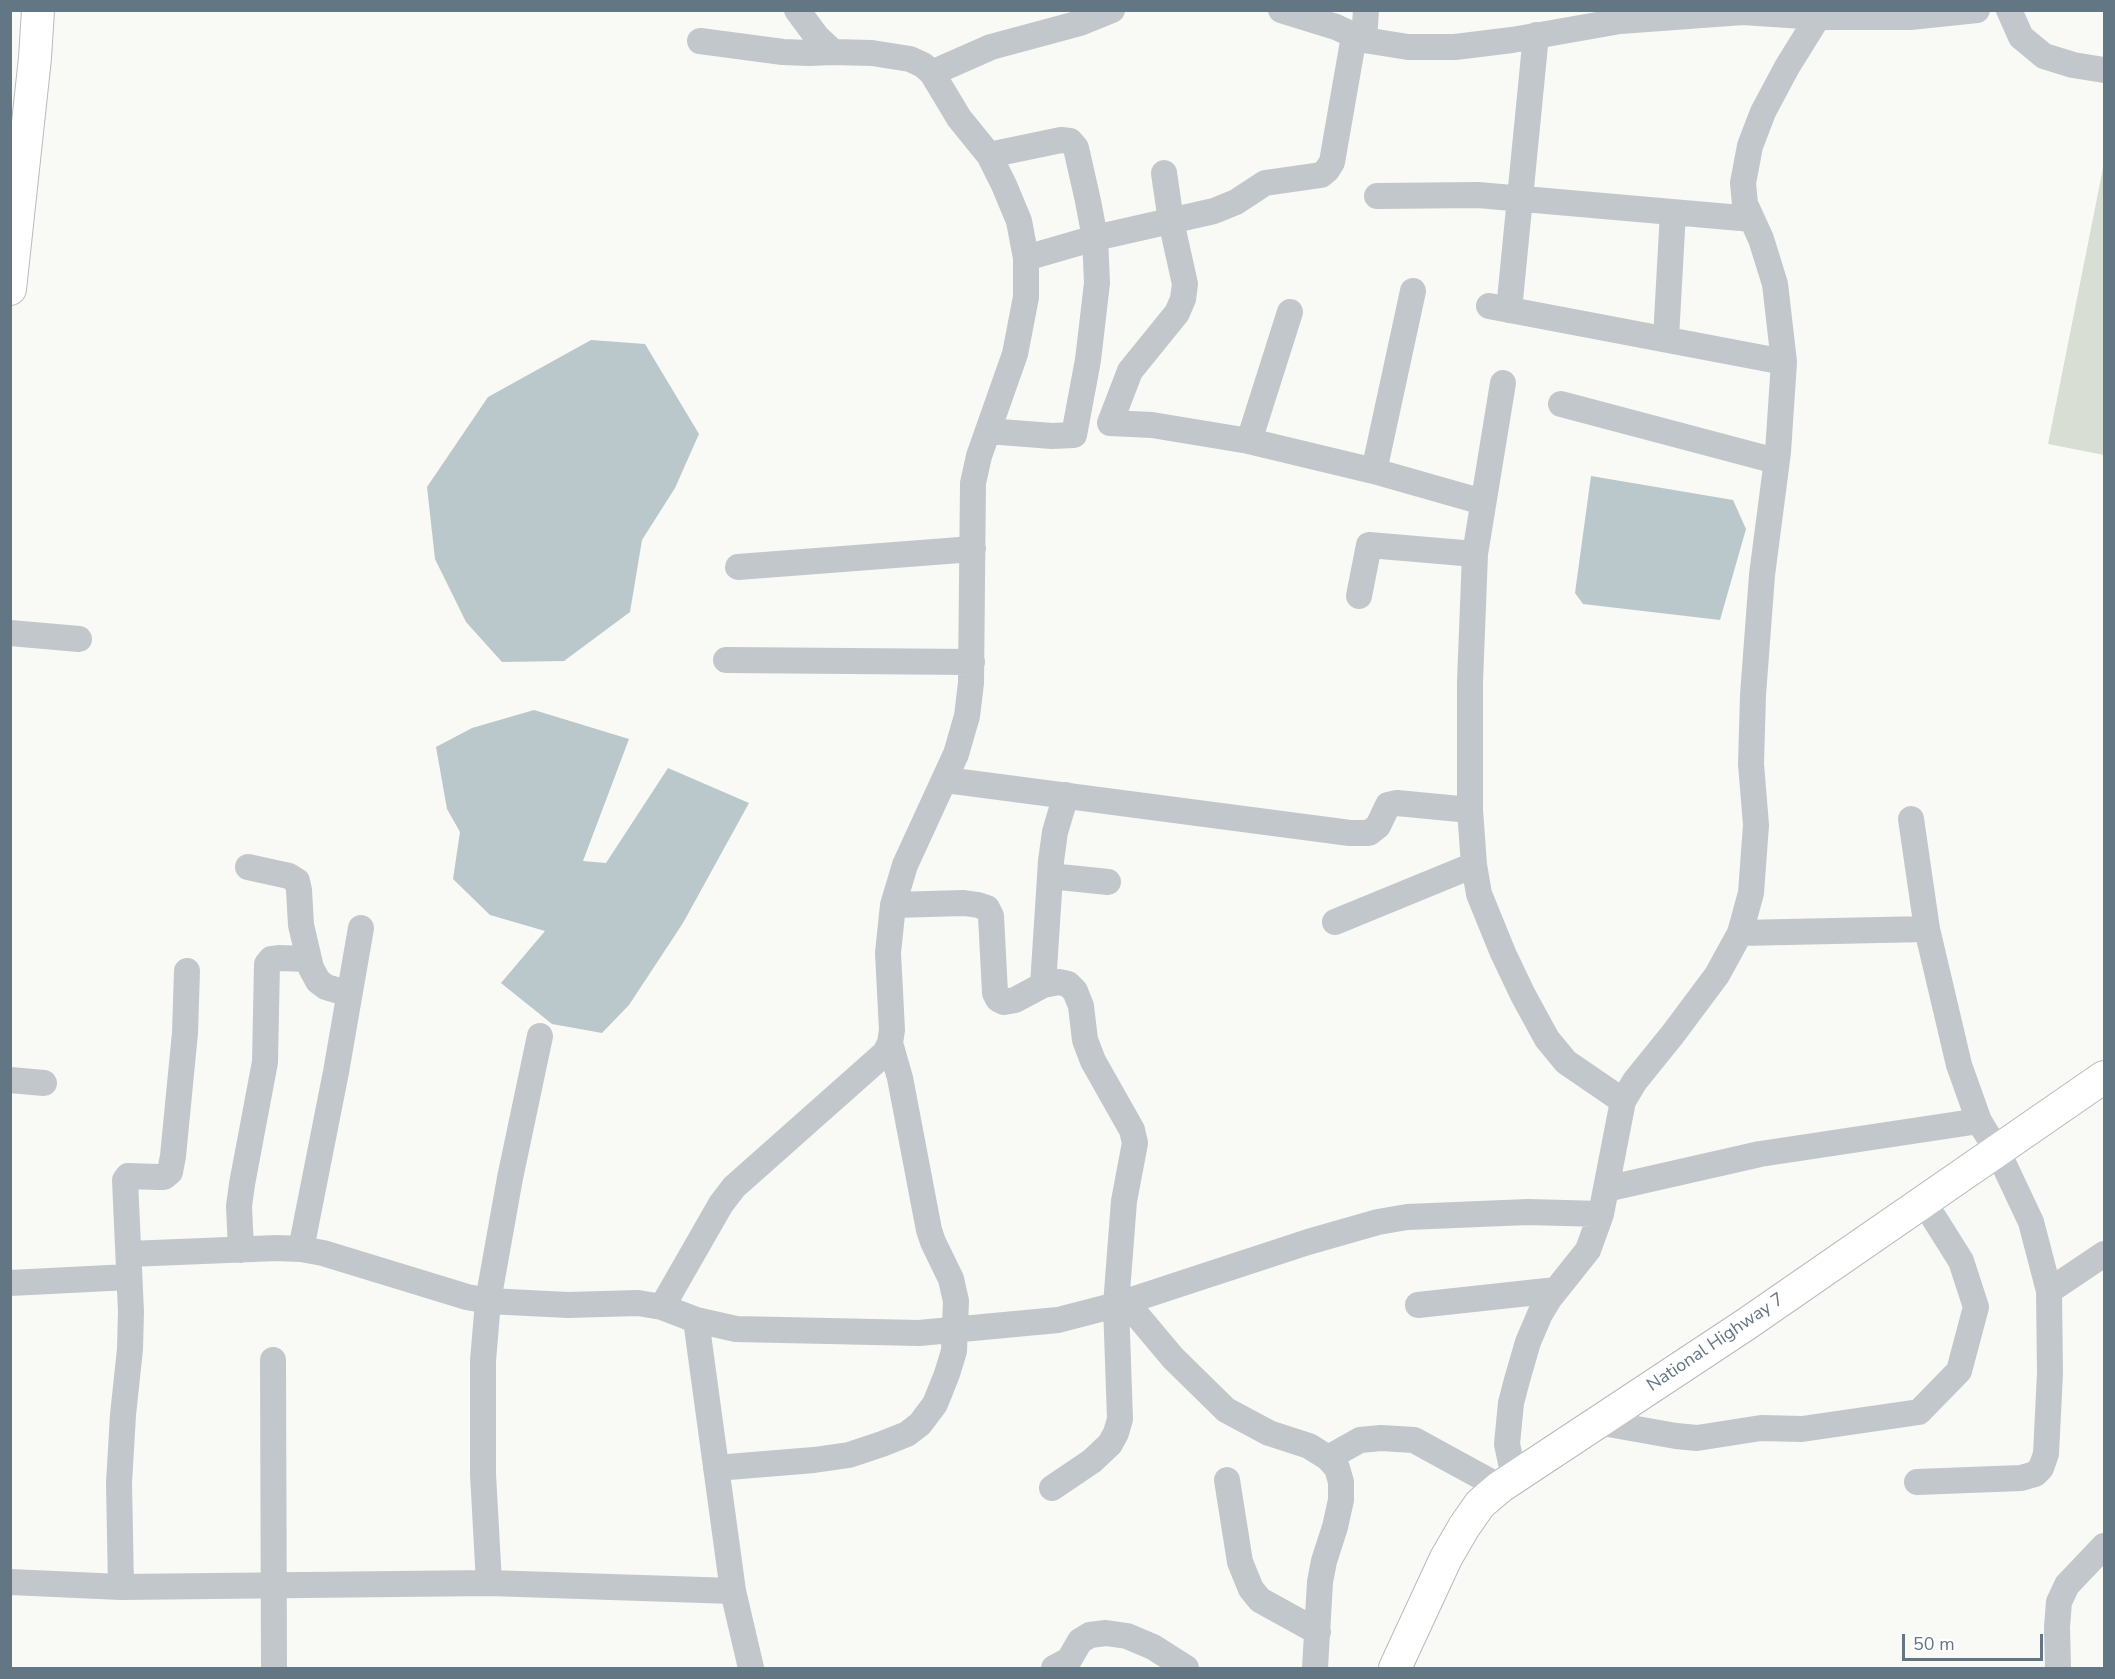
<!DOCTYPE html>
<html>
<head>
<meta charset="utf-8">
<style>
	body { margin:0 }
	#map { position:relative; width:2115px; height:1679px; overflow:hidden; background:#f9f9f6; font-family:"Nunito Sans",sans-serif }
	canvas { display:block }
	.frame { position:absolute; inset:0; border:12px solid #627783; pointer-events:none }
	.scale { position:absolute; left:1902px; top:1634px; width:141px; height:27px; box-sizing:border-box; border:3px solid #627783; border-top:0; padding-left:8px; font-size:18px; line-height:21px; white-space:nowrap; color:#627783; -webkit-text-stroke:4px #fff; paint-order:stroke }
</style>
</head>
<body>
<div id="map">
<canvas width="2115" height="1679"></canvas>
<div class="frame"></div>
<div class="scale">50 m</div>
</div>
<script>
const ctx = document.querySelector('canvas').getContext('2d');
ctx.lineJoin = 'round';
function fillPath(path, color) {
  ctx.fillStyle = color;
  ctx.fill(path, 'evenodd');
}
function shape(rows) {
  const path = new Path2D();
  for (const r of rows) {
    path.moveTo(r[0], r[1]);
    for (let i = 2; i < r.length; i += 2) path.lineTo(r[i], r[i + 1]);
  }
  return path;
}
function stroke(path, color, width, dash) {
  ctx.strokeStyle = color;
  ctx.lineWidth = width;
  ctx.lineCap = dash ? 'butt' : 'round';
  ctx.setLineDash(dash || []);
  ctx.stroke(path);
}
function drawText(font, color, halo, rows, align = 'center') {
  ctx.font = font + ' "Nunito Sans",sans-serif';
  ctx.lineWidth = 6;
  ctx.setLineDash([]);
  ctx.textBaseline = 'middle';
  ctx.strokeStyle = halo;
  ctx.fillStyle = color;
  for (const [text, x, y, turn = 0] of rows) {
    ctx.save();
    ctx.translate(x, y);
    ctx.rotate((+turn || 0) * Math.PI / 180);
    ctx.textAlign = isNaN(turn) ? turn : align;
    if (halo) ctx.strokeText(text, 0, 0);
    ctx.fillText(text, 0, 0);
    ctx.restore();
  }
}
fillPath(shape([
	[2104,163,2104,455,2048,444]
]), '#d9ded5');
fillPath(shape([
	[591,340,645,344,699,434,675,488,642,540,630,612,564,661,502,662,466,622,435,559,427,487,488,397],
	[1591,476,1733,500,1746,529,1720,620,1583,604,1575,593],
	[534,710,629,739,583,861,606,863,668,768,749,803,683,923,629,1005,602,1033,552,1024,501,983,545,931,490,915,453,879,460,832,447,809,436,747,472,728]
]), '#bac8cc');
const major = shape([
	[10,289,35,58,38,10],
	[1395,1668,1446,1558,1464,1527,1480,1504,1500,1487,1745,1325,2104,1077]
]);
stroke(major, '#b5bbbf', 34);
stroke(shape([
	[1281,10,1336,27,1364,40,1408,47,1455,47,1512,40,1620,21,1743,12,1818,17,1910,17,1977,10],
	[2009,10,2021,37,2044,56,2073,65,2104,70],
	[1364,40,1366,10],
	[700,41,783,52,809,53,833,52],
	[932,73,991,47,1080,23,1112,10],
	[1164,173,1171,221,1185,284,1183,299,1177,313,1130,371,1110,423,1152,425,1249,441,1374,471,1483,502],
	[1377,196,1478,195,1752,219],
	[1026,258,1095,238,1214,211,1236,202,1265,183,1321,175,1327,170,1332,162,1354,36],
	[1489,306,1784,362],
	[1509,310,1536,35],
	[1666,338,1673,212],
	[1503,383,1475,554,1470,682,1470,810,1474,865,1479,894,1503,953,1523,995,1547,1039,1566,1062,1623,1101],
	[1561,404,1776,461],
	[988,431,1052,436,1074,435,1088,360,1097,283,1095,238,1088,201,1076,148,1070,141,1061,140,989,155],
	[1249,441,1290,312],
	[1374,471,1413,291],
	[738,567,973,549],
	[1359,596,1369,545,1475,554],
	[10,633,79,639],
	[726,660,972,662],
	[946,780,1350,833,1369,833,1378,826,1388,805,1397,803,1470,810],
	[1911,819,1927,929,1959,1065,1979,1121,1998,1152,2031,1222,2049,1291,2050,1373,2046,1454,2041,1468,2035,1474,2021,1478,1917,1482],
	[248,867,289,876,297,881,299,890,301,925,311,968,318,981,326,987,349,994],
	[1050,876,1108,882],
	[893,905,964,903,978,905,987,908,991,916,995,993,998,999,1004,1002,1015,1000,1043,985,1059,982,1068,984,1075,991,1081,1006,1085,1040,1093,1061,1132,1130,1135,1143,1124,1201,1116,1305,1120,1419,1116,1433,1110,1444,1092,1461,1052,1488],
	[1335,922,1474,865],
	[1740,933,1927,929],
	[1043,985,1051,861,1055,832,1066,795],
	[10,1080,44,1083],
	[1606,1189,1760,1154,1979,1121],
	[301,1249,336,1072,361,928],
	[241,1250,239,1206,242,1184,265,1062,267,964,271,959,278,958,308,959],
	[129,1254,277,1248,301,1249,323,1253,467,1297,488,1301,568,1305,638,1303,662,1307,696,1320,736,1329,919,1333,1058,1320,1116,1305,1308,1242,1378,1222,1407,1217,1528,1212,1601,1214],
	[10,1283,129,1277],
	[2049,1291,2104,1254],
	[1126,1302,1173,1358,1226,1410,1269,1433,1309,1446,1328,1458,1337,1468,1341,1482,1341,1500,1335,1527,1324,1561,1320,1582,1315,1668],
	[1418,1305,1556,1290],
	[662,1307,721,1204,734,1187,885,1053,890,1043,892,1030,888,953,893,905,905,865,956,754,967,716,971,683,973,483,979,456,1015,354,1026,297,1026,258,1019,221,1004,185,989,155,959,118,932,73,923,65,910,59,872,53,833,52,817,37,797,10],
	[696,1320,733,1591,751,1668],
	[273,1360,274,1668],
	[1597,1422,1676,1436,1697,1438,1761,1428,1802,1429,1919,1412,1959,1371,1976,1307,1961,1261,1934,1218],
	[1328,1458,1360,1440,1381,1438,1414,1440,1500,1487],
	[716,1468,814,1460,849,1455,882,1444,907,1434,920,1424,935,1404,947,1374,954,1351,956,1301,951,1279,933,1242,929,1230,900,1078,890,1043],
	[1514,1477,1507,1444,1511,1403,1517,1380,1528,1342,1540,1314,1549,1299,1588,1250,1601,1214,1623,1101,1635,1081,1673,1034,1717,975,1740,933,1751,893,1756,825,1751,764,1753,695,1762,575,1778,452,1784,362,1775,284,1761,239,1745,204,1743,183,1750,146,1763,112,1787,67,1818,17],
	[1227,1480,1240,1562,1251,1589,1260,1600,1318,1632],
	[10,1582,121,1587,489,1583,733,1591],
	[489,1583,483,1474,483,1361,488,1301,510,1178,540,1036],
	[121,1587,119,1483,123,1415,130,1349,131,1312,125,1180,128,1176,158,1177,164,1177,170,1172,173,1156,185,1033,187,971],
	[1054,1668,1069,1660,1080,1641,1090,1635,1106,1633,1127,1636,1153,1647,1186,1668],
	[2058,1668,2057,1627,2059,1602,2067,1585,2104,1546]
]), '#c2c7cb', 26);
stroke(major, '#fff', 32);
drawText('18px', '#627783', '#fff', [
	["National Highway 7",1716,1343,-34]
]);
</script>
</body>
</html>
